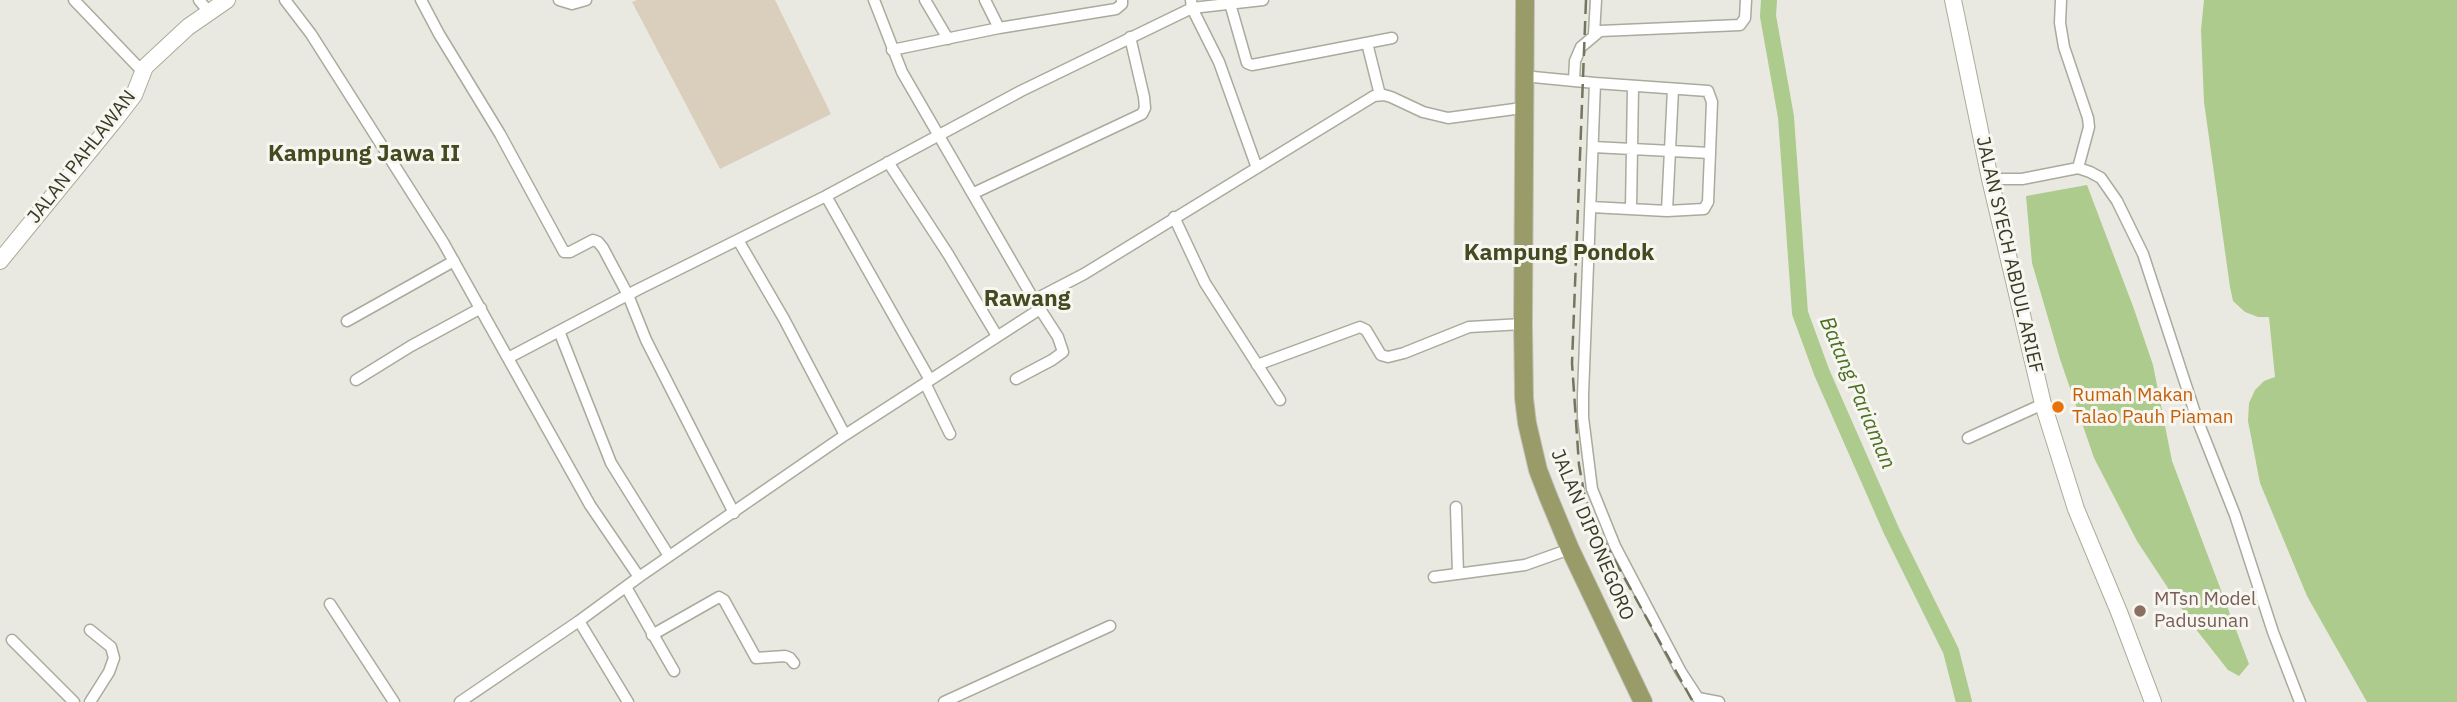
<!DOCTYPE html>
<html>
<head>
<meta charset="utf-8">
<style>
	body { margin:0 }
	canvas { display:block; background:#eae9e1 }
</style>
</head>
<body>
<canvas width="2457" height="702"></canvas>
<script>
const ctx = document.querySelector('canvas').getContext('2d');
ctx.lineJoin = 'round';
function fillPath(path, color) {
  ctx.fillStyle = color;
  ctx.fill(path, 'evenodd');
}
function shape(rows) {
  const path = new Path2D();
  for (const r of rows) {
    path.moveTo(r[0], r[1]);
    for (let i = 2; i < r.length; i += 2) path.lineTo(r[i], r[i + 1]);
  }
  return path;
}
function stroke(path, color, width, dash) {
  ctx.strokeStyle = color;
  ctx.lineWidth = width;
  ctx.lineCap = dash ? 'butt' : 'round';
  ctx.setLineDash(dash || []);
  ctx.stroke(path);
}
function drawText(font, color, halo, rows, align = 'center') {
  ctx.font = font + ' "IBM Plex Sans",sans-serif';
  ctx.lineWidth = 6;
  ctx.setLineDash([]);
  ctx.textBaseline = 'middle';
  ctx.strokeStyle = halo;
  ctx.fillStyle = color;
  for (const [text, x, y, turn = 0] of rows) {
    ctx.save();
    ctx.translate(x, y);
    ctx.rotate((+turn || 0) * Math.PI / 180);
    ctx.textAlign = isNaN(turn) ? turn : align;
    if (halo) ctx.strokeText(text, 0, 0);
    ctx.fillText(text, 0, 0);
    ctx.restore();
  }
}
fillPath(shape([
	[637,0,775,0,831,114,720,169,632,2]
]), '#dacebc');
fillPath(shape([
	[2204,0,2457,0,2457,702,2367,702,2307,596,2260,483,2248,421,2249,403,2255,390,2264,381,2275,377,2269,317,2258,317,2245,312,2233,301,2230,287,2204,102,2201,30],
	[2087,185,2134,309,2153,365,2172,461,2249,664,2239,676,2228,670,2191,623,2137,541,2094,458,2060,359,2032,263,2026,196]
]), '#adcb8d');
stroke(shape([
	[1769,0,1768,16,1786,117,1800,313,1822,373,1892,532,1951,651,1964,702]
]), '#adcb8d', 16);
const street = shape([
	[74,0,142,71],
	[199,0,209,12],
	[285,0,311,34,443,242,590,505,639,577],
	[421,0,439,34,500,134,564,252,570,252,593,240,598,242,603,248,628,295,646,340,734,513],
	[559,0,572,4,586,0],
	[874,0,902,72,1034,300],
	[925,0,948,39],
	[985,0,999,28],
	[1229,0,1247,63,1252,65,1392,38],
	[2061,0,2060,23,2064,47,2088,118,2089,127,2078,168],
	[1594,34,1596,0],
	[1367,43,1380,95],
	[892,50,999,28,1116,9,1122,4,1122,0],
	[1523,76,1595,83,1583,395,1583,417,1592,489,1615,546,1681,672,1698,698,1719,702],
	[1574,80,1575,61,1581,47,1600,31,1740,25,1745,18,1746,0],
	[1593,147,1710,153],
	[888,162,948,254,997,336],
	[1257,168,1219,62,1192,8,1263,0],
	[1990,179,2022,179,2078,168,2090,172,2101,178,2117,201,2143,254,2197,419,2235,515,2273,632,2300,702],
	[974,193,1142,114,1145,108,1144,97,1130,37],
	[826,196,930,380],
	[1591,207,1667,211,1704,209,1708,202,1710,153,1712,102,1708,91,1595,83],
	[1631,209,1633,87],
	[1667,211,1673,89],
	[1174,217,1205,283,1280,400],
	[738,240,784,319,845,435],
	[347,321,454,261],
	[559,331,611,463,669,556],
	[508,358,637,290,826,196,1021,91,1192,8,1191,0],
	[1257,365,1360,327,1366,330,1381,355,1388,357,1404,353,1469,327,1523,324],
	[1016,379,1052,360,1063,352,1058,337,1040,309],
	[356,380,411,346,481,308],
	[925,383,950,434],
	[1968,438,2043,404],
	[1456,507,1458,574],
	[1434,577,1525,565,1570,549],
	[626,587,674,671],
	[330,604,394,702],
	[652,635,719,597,724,600,756,658,785,656,790,658,794,663],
	[12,640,74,702],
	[90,702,109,672,114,658,111,647,90,630],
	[460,702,579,621],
	[628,702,579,621,639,577,845,435,1040,309,1034,300,1084,274,1374,96,1384,95,1391,97,1423,112,1448,118,1522,108],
	[944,702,1110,626]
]);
const secondary = shape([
	[1953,0,1990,179,2043,404,2076,509,2119,612,2153,702],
	[0,261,114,121,134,95,145,67,188,27,227,0]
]);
const primary = shape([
	[1525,0,1523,324,1524,398,1527,423,1538,470,1548,496,1570,549,1643,702]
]);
stroke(street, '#aaaa9d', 13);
stroke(secondary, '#acac98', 18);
stroke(primary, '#c3c4bd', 20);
stroke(street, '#fff', 10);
stroke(secondary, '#fff', 16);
stroke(primary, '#999c69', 18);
stroke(shape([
	[1586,0,1572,363,1579,465,1585,498,1598,530,1693,702]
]), '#74755d', 2.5, [14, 7]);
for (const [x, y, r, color] of [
	[2058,407,7,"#e8710a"],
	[2140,611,7,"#8d6e63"]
]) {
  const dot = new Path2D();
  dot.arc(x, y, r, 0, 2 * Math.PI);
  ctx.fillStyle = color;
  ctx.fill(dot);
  stroke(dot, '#f7f6f1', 2.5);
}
drawText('19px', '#383a23', '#f7f6f1', [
	["JALAN PAHLAWAN",82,157,-52],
	["JALAN SYECH ABDUL ARIEF",2009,255,77],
	["JALAN DIPONEGORO",1592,535,67]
]);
drawText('19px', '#c56008', '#f7f6f1', [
	["Rumah Makan",2072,396],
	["Talao Pauh Piaman",2072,418]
], 'left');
drawText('19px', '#785e54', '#f7f6f1', [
	["MTsn Model",2154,600],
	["Padusunan",2154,622]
], 'left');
drawText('italic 21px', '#4a7022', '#f7f6f1', [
	["Batang Pariaman",1857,393,67]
]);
drawText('bold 23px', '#464a21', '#f7f6f1', [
	["Kampung Jawa II",364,154],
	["Kampung Pondok",1559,253],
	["Rawang",1027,299]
]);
</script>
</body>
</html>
